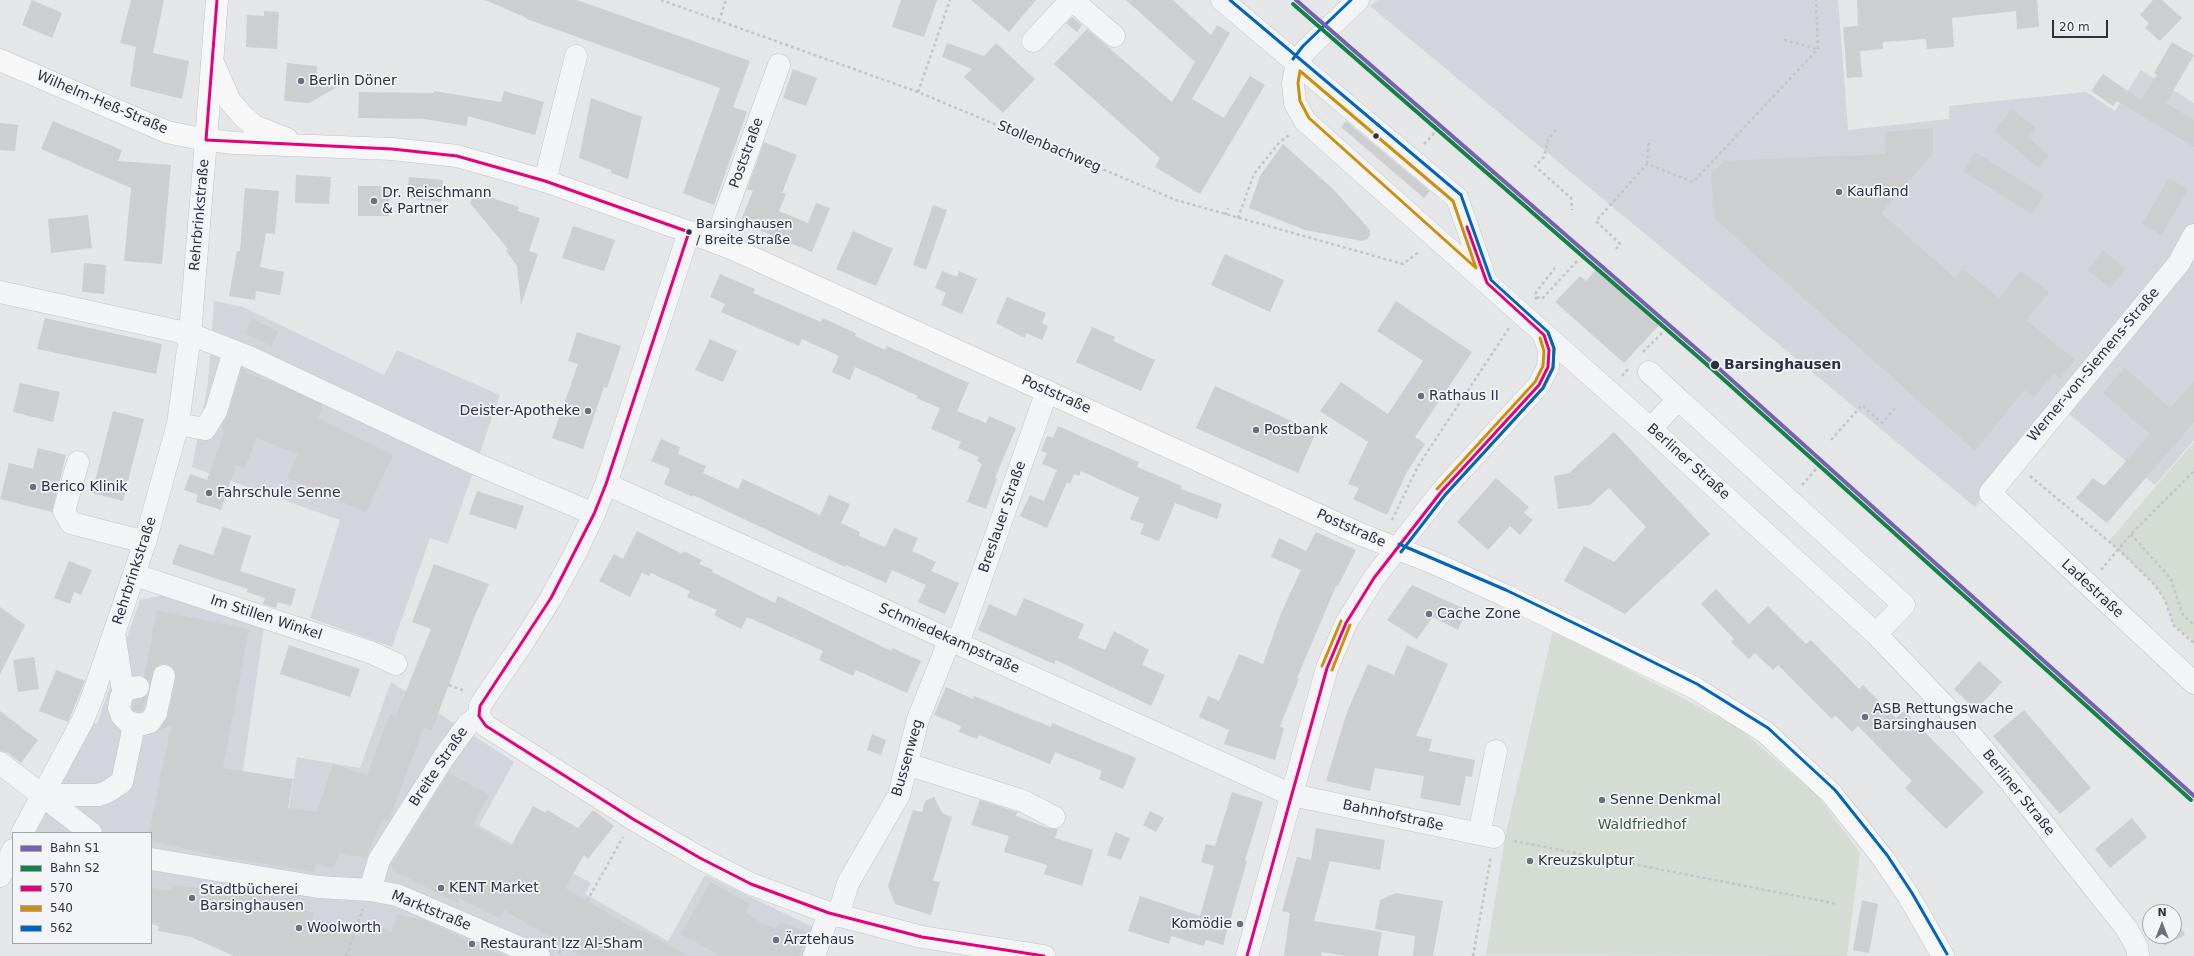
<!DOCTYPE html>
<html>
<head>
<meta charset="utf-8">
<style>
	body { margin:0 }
	#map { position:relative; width:2194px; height:956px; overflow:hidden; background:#e4e6e8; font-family:"DejaVu Sans",sans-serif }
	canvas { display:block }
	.legend { position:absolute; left:12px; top:832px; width:140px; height:112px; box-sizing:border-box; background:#f2f4f7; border:1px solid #a2a6af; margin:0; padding:5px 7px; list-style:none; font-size:12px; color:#2a3242 }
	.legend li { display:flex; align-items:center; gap:8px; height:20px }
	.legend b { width:20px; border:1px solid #a2a6af }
	.north { position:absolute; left:2142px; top:904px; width:40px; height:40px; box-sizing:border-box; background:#f2f4f7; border:1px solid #a2a6af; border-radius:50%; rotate:0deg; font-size:11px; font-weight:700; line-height:16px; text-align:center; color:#2a3242 }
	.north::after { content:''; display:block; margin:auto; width:14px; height:18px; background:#6b717c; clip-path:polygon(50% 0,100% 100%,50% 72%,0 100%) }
	.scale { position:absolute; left:2052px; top:20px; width:56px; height:18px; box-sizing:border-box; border:2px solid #2a3242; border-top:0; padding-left:5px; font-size:12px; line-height:14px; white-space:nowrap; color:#2a3242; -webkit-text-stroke:3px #f2f4f7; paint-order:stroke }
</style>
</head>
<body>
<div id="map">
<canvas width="2194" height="956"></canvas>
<ul class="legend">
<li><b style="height:5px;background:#7760b0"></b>Bahn S1</li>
<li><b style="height:5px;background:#118349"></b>Bahn S2</li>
<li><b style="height:5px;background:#e5007d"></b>570</li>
<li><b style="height:5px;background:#ce8f0d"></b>540</li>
<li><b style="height:5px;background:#0065bd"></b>562</li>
</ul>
<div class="north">N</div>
<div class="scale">20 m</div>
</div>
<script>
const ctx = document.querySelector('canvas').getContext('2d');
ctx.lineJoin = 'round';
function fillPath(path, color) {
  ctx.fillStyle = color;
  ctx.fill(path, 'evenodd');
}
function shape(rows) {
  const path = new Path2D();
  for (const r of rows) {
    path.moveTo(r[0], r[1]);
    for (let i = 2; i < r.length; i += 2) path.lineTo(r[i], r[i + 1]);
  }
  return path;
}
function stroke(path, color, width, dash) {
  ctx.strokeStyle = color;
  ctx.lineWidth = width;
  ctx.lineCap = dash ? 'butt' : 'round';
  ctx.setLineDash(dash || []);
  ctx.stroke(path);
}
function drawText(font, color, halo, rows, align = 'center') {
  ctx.font = font + ' "DejaVu Sans",sans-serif';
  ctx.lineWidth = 3.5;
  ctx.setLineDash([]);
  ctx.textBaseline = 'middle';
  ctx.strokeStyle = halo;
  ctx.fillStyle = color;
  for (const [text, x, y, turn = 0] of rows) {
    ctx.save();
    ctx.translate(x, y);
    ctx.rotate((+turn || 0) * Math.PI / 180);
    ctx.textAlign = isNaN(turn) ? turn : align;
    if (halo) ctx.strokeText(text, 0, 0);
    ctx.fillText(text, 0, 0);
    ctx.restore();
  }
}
fillPath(shape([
	[1378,0,1838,0,1848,130,1949,119,1949,106,2086,92,2115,111,2141,70,2194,103,2194,440,2155,485,2057,404,1975,507,1370,6],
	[214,301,243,307,384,375,397,350,500,395,448,544,430,538,392,647,310,618,340,520,192,467,208,383],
	[169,594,264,626,233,839,283,846,297,757,360,768,391,682,514,762,479,825,537,858,539,855,591,883,585,894,668,941,705,875,817,929,808,956,249,956,151,924,151,833,24,833,82,722,97,724,140,600]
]), '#d2d5db');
fillPath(shape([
	[2194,442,2194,641,2174,626,2165,600,2155,585,2109,541],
	[1553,630,1739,728,1818,796,1860,853,1847,956,1486,955,1506,833]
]), '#d4dcd4');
fillPath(shape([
	[32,0,62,13,52,38,22,25],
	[131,0,164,0,153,53,189,61,182,99,130,86,136,47,120,43],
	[485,0,577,0,750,61,733,107,747,112,714,205,683,193,720,88,527,19,527,18],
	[901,0,937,0,924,37,892,27],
	[971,0,1036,0,1009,32],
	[1126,0,1173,0,1211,35,1217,25,1230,33,1192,99,1224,118,1250,76,1265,85,1200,194,1155,167,1160,158,1054,64,1087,29,1172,102,1195,62],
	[1857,0,2037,0,2039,27,2017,29,2016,11,1952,18,1954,47,1927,49,1926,39,1883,42,1883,49,1860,51,1862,77,1847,78,1843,27,1858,26],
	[2153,0,2162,0,2182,18,2160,41,2145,28,2149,23,2140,15],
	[264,11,279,12,277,49,246,47,247,15,264,16],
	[1072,17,1082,25,1077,32,1066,23],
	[2172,42,2194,55,2166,103,2194,120,2194,147,2117,101,2113,106,2091,91,2103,74,2141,100,2157,75,2154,73],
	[947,43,984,56,996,43,1035,79,1003,113,964,77,972,69,942,57],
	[287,63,317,66,316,85,339,86,309,103,284,101],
	[793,69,817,78,806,106,783,98],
	[434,91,501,102,504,91,544,102,535,135,468,116,467,126,424,119,358,118,359,92,434,93],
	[591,98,642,117,628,179,611,173,611,170,579,158],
	[2012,109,2036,128,2028,138,2049,155,2039,168,1994,131],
	[53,121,122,150,118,161,171,165,162,264,124,261,131,188,41,149],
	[1346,121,1430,191,1424,198,1341,127],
	[0,123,18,125,15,151,0,150],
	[1933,128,1933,153,1881,213,1955,278,1963,269,1999,298,2021,271,2049,292,2026,320,2075,360,2060,378,2054,374,2034,397,2024,390,1975,451,1715,219,1711,174,1724,161,1886,154,1885,132],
	[764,142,797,155,782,193,786,194,779,211,808,223,816,203,830,208,812,252,740,222,753,191,747,189],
	[1283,144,1333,189,1370,230,1370,235,1367,239,1362,241,1305,230,1249,208,1260,176],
	[1975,152,2044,195,2032,214,1963,171],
	[296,175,331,177,329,204,295,203],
	[409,177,443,180,441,202,406,198],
	[2169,178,2188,190,2161,235,2142,224],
	[358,186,390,186,389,216,358,216],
	[245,188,279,191,275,234,266,233,260,267,284,272,280,295,256,291,255,300,229,296,237,251,240,251],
	[474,192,519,207,518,211,540,218,529,251,538,254,521,305,517,266,506,251,508,249,470,203],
	[933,205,947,210,926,270,913,265],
	[88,215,92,248,51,253,48,219],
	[573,226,615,240,604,271,562,258],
	[853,231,893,249,876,286,836,269],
	[2103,250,2126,269,2110,288,2088,270],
	[1225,254,1284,280,1270,312,1211,285],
	[84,263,106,265,104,294,82,292],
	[1598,267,1661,323,1624,363,1555,302,1580,276,1586,281],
	[942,271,957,277,959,271,977,279,962,314,941,305,946,293,935,288],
	[720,274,755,289,753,293,821,322,822,318,856,333,855,336,885,350,887,346,969,383,957,411,986,423,989,416,1016,428,995,478,997,479,986,509,967,502,982,464,977,461,979,457,958,448,961,442,931,429,940,408,916,398,918,396,855,367,850,380,832,372,839,356,802,339,799,346,721,312,725,304,710,297],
	[1007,297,1046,313,1042,323,1048,326,1042,340,1026,333,1025,338,996,323],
	[1396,301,1472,352,1415,437,1425,444,1407,472,1387,515,1353,499,1359,488,1348,484,1368,442,1320,411,1341,382,1388,414,1423,361,1377,331],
	[45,318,162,344,156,374,37,349],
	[252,319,278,331,272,346,245,334],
	[1092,327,1115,337,1113,341,1155,360,1141,391,1076,362],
	[577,332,621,346,607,388,604,387,583,449,552,438,578,364,568,361],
	[710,339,737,351,723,382,695,370],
	[242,368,247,370,246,373,276,383,323,405,318,418,393,455,366,512,287,478,298,454,256,438,245,468,236,465,221,510,196,502,198,495,184,490,190,474,207,480,224,433,221,426,228,415],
	[2125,368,2170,408,2194,381,2194,422,2107,523,2076,498,2093,478,2104,486,2150,434,2103,393],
	[20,383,60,392,53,422,13,412],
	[1215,386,1316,432,1298,473,1196,428],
	[113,411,144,419,123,501,92,493],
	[1058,426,1139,462,1137,467,1182,486,1181,489,1222,504,1217,519,1175,503,1159,541,1140,534,1144,524,1130,519,1139,498,1081,471,1079,476,1074,474,1070,484,1067,482,1047,528,1020,516,1030,495,1044,501,1057,470,1042,464,1047,453,1041,451,1047,436,1053,438],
	[1614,432,1710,534,1625,614,1564,581,1584,546,1614,562,1646,527,1609,488,1590,505,1558,509,1554,476,1569,473],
	[661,439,680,447,678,454,706,466,703,473,738,489,743,479,820,515,829,495,850,504,841,523,860,532,859,536,885,547,894,528,918,538,912,551,936,562,931,571,959,583,945,614,918,602,926,585,892,570,886,583,846,565,845,567,693,495,693,497,664,484,670,469,651,461],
	[38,448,66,455,52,512,0,499,9,463,33,469],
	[1496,478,1529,507,1524,513,1533,520,1520,535,1510,526,1488,550,1457,522],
	[477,491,524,506,516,529,469,514],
	[223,527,251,536,240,571,296,589,291,606,278,602,276,608,263,604,265,598,247,592,248,589,172,564,179,544,213,555],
	[637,531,682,554,683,551,702,560,699,564,713,570,712,572,775,603,778,596,891,651,892,648,921,661,907,693,856,670,853,676,819,660,823,651,747,617,741,629,714,615,717,610,687,597,690,591,651,573,649,576,642,573,630,597,599,581,614,554,623,559],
	[1316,532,1356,550,1338,586,1336,586,1297,678,1299,679,1280,726,1284,728,1275,760,1224,744,1229,730,1199,717,1208,696,1219,701,1239,654,1263,664,1281,613,1301,570,1271,557,1279,538,1306,551],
	[69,561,92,570,81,595,74,592,70,604,54,598],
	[434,564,489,584,473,620,432,730,424,727,389,820,383,818,366,858,339,853,334,868,316,864,315,872,228,858,151,841,151,833,149,833,171,726,159,730,168,716,176,678,173,667,166,664,160,664,155,668,150,683,144,677,157,610,249,629,223,768,293,779,288,808,317,812,333,764,367,775,390,714,396,716,431,629,412,622],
	[1412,585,1467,610,1458,630,1433,617,1417,639,1387,620],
	[1716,589,1749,624,1768,606,1806,644,1811,640,1859,689,1863,685,1896,718,1904,711,1984,792,1946,829,1905,788,1912,781,1858,726,1852,732,1835,715,1832,719,1778,665,1773,670,1755,653,1749,659,1731,642,1734,639,1701,604],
	[1024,598,1084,624,1078,638,1105,650,1114,631,1149,650,1142,665,1165,675,1151,706,1056,660,1054,664,978,630,989,604,1016,616],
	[0,607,25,625,0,674],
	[289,645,360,669,350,697,280,674],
	[1407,645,1448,664,1416,736,1432,739,1429,751,1475,760,1472,777,1466,776,1460,806,1420,798,1424,776,1375,768,1370,791,1326,781,1347,712,1368,664,1394,675],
	[34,657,39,689,18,692,13,660],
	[1979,661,2002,682,1976,710,1954,689],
	[56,670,85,681,68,722,39,711],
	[946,687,973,699,974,696,1051,727,1052,723,1136,758,1123,789,1099,779,1102,771,1055,752,1050,764,979,735,977,739,959,732,961,726,934,715],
	[147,695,142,711,134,711,132,707,134,700],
	[2024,710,2091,788,2060,814,1993,736],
	[0,711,38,740,21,763,8,753,0,751],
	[872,734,886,740,881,755,867,750],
	[449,773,489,795,473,825,511,846,533,806,546,813,547,810,578,828,593,810,614,826,588,859,584,855,565,888,640,932,642,930,689,956,582,956,504,910,500,918,459,898,457,903,396,872,391,865],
	[1232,792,1263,802,1245,860,1247,861,1223,945,1206,940,1204,946,1171,936,1169,944,1128,931,1140,896,1200,916,1214,866,1201,862,1206,844,1215,846],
	[934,797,942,813,952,817,933,881,940,882,931,915,895,904,888,886,913,810,922,812,925,801],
	[980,800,1017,812,1016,816,1048,828,1058,829,1055,838,1093,850,1082,886,1044,874,1047,865,1004,852,1009,836,971,825],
	[1150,811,1164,818,1156,832,1143,825],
	[2132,818,2147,837,2110,868,2095,849],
	[1316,828,1385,840,1380,870,1330,861,1314,921,1382,932,1378,956,1346,956,1322,952,1321,956,1284,956,1290,913,1282,911,1297,857,1311,860],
	[1115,832,1130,838,1121,860,1107,855],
	[710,882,750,904,746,913,760,922,775,929,781,922,808,932,799,956,721,956,681,934],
	[173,885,230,892,231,888,291,902,290,906,314,913,312,920,359,936,364,921,392,932,397,914,424,920,503,956,234,956,191,937,158,931,160,923,151,922,151,888,172,891],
	[1396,893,1443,901,1433,956,1413,956,1415,936,1375,929,1380,900],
	[1862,900,1878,904,1869,953,1853,950],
	[2174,916,2185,935,2164,946,2159,936,2174,936]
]), '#ccced0');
const minor = shape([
	[1072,0,1114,36],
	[1222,0,1457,198,1486,281],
	[1358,0,1306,50,1297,62,1293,83,1295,103,1305,121,1651,429,1876,634,1959,721,2008,779,2126,928,2137,947,2138,956],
	[1033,41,1071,0],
	[545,181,576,56],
	[2194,235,2179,263,1990,493,2194,683],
	[715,242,779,65],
	[0,292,190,334,249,357,474,463,594,514],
	[1649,372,1678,399],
	[178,424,205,429,216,411,234,351],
	[1651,429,1678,399,1904,605,1876,634],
	[78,462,64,511,71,523,145,542],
	[606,484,1292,795,1494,837],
	[135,575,370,652,396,664],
	[115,639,122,685],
	[958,643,1047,391],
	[138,687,127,689,121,697,119,708,122,716,128,722,140,725,150,722,156,713,164,676],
	[479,716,486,726,633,819,700,858,751,884,829,913,922,937,1044,956],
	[479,716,480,706,485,698,522,644,551,598,576,552,594,514,606,484,689,232],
	[0,763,91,833],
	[907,764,1023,801,1054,817],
	[41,795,98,795,107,792,122,782,132,735],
	[22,833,82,722,92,698,145,542,178,424,190,334,206,140],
	[1479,834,1496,751],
	[151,859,318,887,370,890,397,895,539,956],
	[0,876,13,850],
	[370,890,379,860,444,757,468,724,479,716],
	[838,916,848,883,899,795,918,719,950,639],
	[814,956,829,913],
	[1247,956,1327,668,1346,623,1374,578,1441,492,1539,385,1548,367,1549,350,1544,335]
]);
const major = shape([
	[0,60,167,132,206,140,235,143,392,149,457,156,545,181,689,232,733,249,1360,534,1434,563,1504,595,1695,688,1765,732,1831,793,1883,858,1908,895,1943,956],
	[214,65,230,101,243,116,254,126,287,139],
	[206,140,217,0]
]);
stroke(minor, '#c2c4c6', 23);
stroke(major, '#c0c3c6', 23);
stroke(shape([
	[661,0,918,92,1176,200,1403,264,1420,251],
	[719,21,726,0],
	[1784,40,1818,49],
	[918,92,950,0],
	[1556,130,1548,140,1544,157,1535,166,1571,198,1572,210],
	[1424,144,1435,132],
	[1647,164,1649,140],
	[1225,215,1228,208],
	[1238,218,1254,174,1278,144,1290,134],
	[1616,249,1620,244,1596,221,1647,164,1693,182,1818,49,1816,0],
	[1537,297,1542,299,1579,259],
	[1535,299,1537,297,1536,292,1555,268],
	[1643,352,1662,333],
	[1622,376,1629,368],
	[1831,440,1862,405,1882,423,1895,408],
	[2030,476,2118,549,2155,585,2165,600,2174,626,2194,643],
	[1802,485,1816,469],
	[1392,520,1418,466,1509,328],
	[2131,534,2171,579,2183,615,2194,625],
	[2101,570,2131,534,2194,471],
	[449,685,465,691],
	[1514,841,1838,904],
	[587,901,623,837],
	[559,953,564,945],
	[346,956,363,909],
	[1473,956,1491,856]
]), '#c3c4c8', 2.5, [3, 3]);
stroke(minor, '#f3f4f5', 22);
stroke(major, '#f7f7f7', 22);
stroke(shape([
	[217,0,206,140,392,149,457,156,545,181,689,232],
	[479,716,486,726,633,819,700,858,751,884,829,913,922,937,1044,956],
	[479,716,480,706,551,598,594,514,606,484,689,232],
	[1247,956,1327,668,1346,623,1374,578,1441,492,1539,385,1548,367,1549,350,1544,335,1487,283,1467,227]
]), '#e5007d', 3);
stroke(shape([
	[1300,71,1453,201,1476,268,1309,118,1300,101,1298,83,1300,71],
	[1437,489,1535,382,1543,366,1544,351,1540,338],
	[1445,495,1543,388,1553,367,1554,349,1548,333],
	[1322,666,1341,621],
	[1332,670,1350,625]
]), '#ce8f0d', 3);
stroke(shape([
	[1230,0,1461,195,1491,280,1548,332,1554,348,1553,368,1543,388,1445,495,1401,552],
	[1293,59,1303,46,1351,0],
	[1399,544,1506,590,1619,645,1697,684,1768,728,1835,790,1887,855,1912,893,1947,954]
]), '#0065bd', 3);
stroke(shape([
	[1296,0,1715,365,2194,796]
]), '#7760b0', 4);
stroke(shape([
	[1293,4,1712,369,2191,800]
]), '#118349', 4);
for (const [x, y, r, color] of [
	[301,81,4,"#6b717c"],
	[1376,136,3.5,"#2a3242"],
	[1839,192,4,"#6b717c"],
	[374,201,4,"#6b717c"],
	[689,232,3.5,"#2a3242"],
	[1715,365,5,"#2a3242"],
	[1421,396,4,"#6b717c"],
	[588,411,4,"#6b717c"],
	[1256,430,4,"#6b717c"],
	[33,487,4,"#6b717c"],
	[209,493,4,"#6b717c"],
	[1429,614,4,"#6b717c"],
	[1865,717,4,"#6b717c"],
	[1602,800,4,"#6b717c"],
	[1530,861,4,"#6b717c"],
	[441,888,4,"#6b717c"],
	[192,898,4,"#6b717c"],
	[1240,924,4,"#6b717c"],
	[299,928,4,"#6b717c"],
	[776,940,4,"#6b717c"],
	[472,944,4,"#6b717c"]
]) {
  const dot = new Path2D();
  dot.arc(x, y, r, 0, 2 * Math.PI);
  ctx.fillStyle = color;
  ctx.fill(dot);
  stroke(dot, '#f2f4f7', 1.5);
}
drawText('13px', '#2a3242', '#f2f4f7', [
	["Barsinghausen",696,225],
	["/ Breite Straße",696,241]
], 'left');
drawText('14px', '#2a3242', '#f2f4f7', [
	["Berlin Döner",309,81],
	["Kaufland",1847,192],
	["Dr. Reischmann",382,193],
	["& Partner",382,209],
	["Rathaus II",1429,396],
	["Deister-Apotheke",580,411,"right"],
	["Postbank",1264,430],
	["Berico Klinik",41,487],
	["Fahrschule Senne",217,493],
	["Cache Zone",1437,614],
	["ASB Rettungswache",1873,709],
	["Barsinghausen",1873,725],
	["Senne Denkmal",1610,800],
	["Kreuzskulptur",1538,861],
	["KENT Market",449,888],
	["Stadtbücherei",200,890],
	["Barsinghausen",200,906],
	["Komödie",1232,924,"right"],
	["Woolworth",307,928],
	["Ärztehaus",784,940],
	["Restaurant Izz Al-Sham",480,944]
], 'left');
drawText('14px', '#2a3242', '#f2f4f7', [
	["Wilhelm-Heß-Straße",102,103,23],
	["Stollenbachweg",1049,147,23],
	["Poststraße",747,153,-70],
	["Rehrbrinkstraße",200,215,-85],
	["Werner-von-Siemens-Straße",2094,365,-50],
	["Poststraße",1056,395,24],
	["Berliner Straße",1688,462,42],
	["Breslauer Straße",1003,517,-71],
	["Poststraße",1351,529,24],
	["Rehrbrinkstraße",135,571,-72],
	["Ladestraße",2092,589,43],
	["Im Stillen Winkel",266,618,18],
	["Schmiedekampstraße",949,639,24],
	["Bussenweg",908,758,-74],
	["Breite Straße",439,767,-56],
	["Berliner Straße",2018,793,51],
	["Bahnhofstraße",1393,816,12],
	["Marktstraße",431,911,22]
]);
drawText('bold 14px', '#2a3242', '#f2f4f7', [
	["Barsinghausen",1724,365]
], 'left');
drawText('14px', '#3e5d38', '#f2f4f7', [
	["Waldfriedhof",1642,825]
]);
</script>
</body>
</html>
